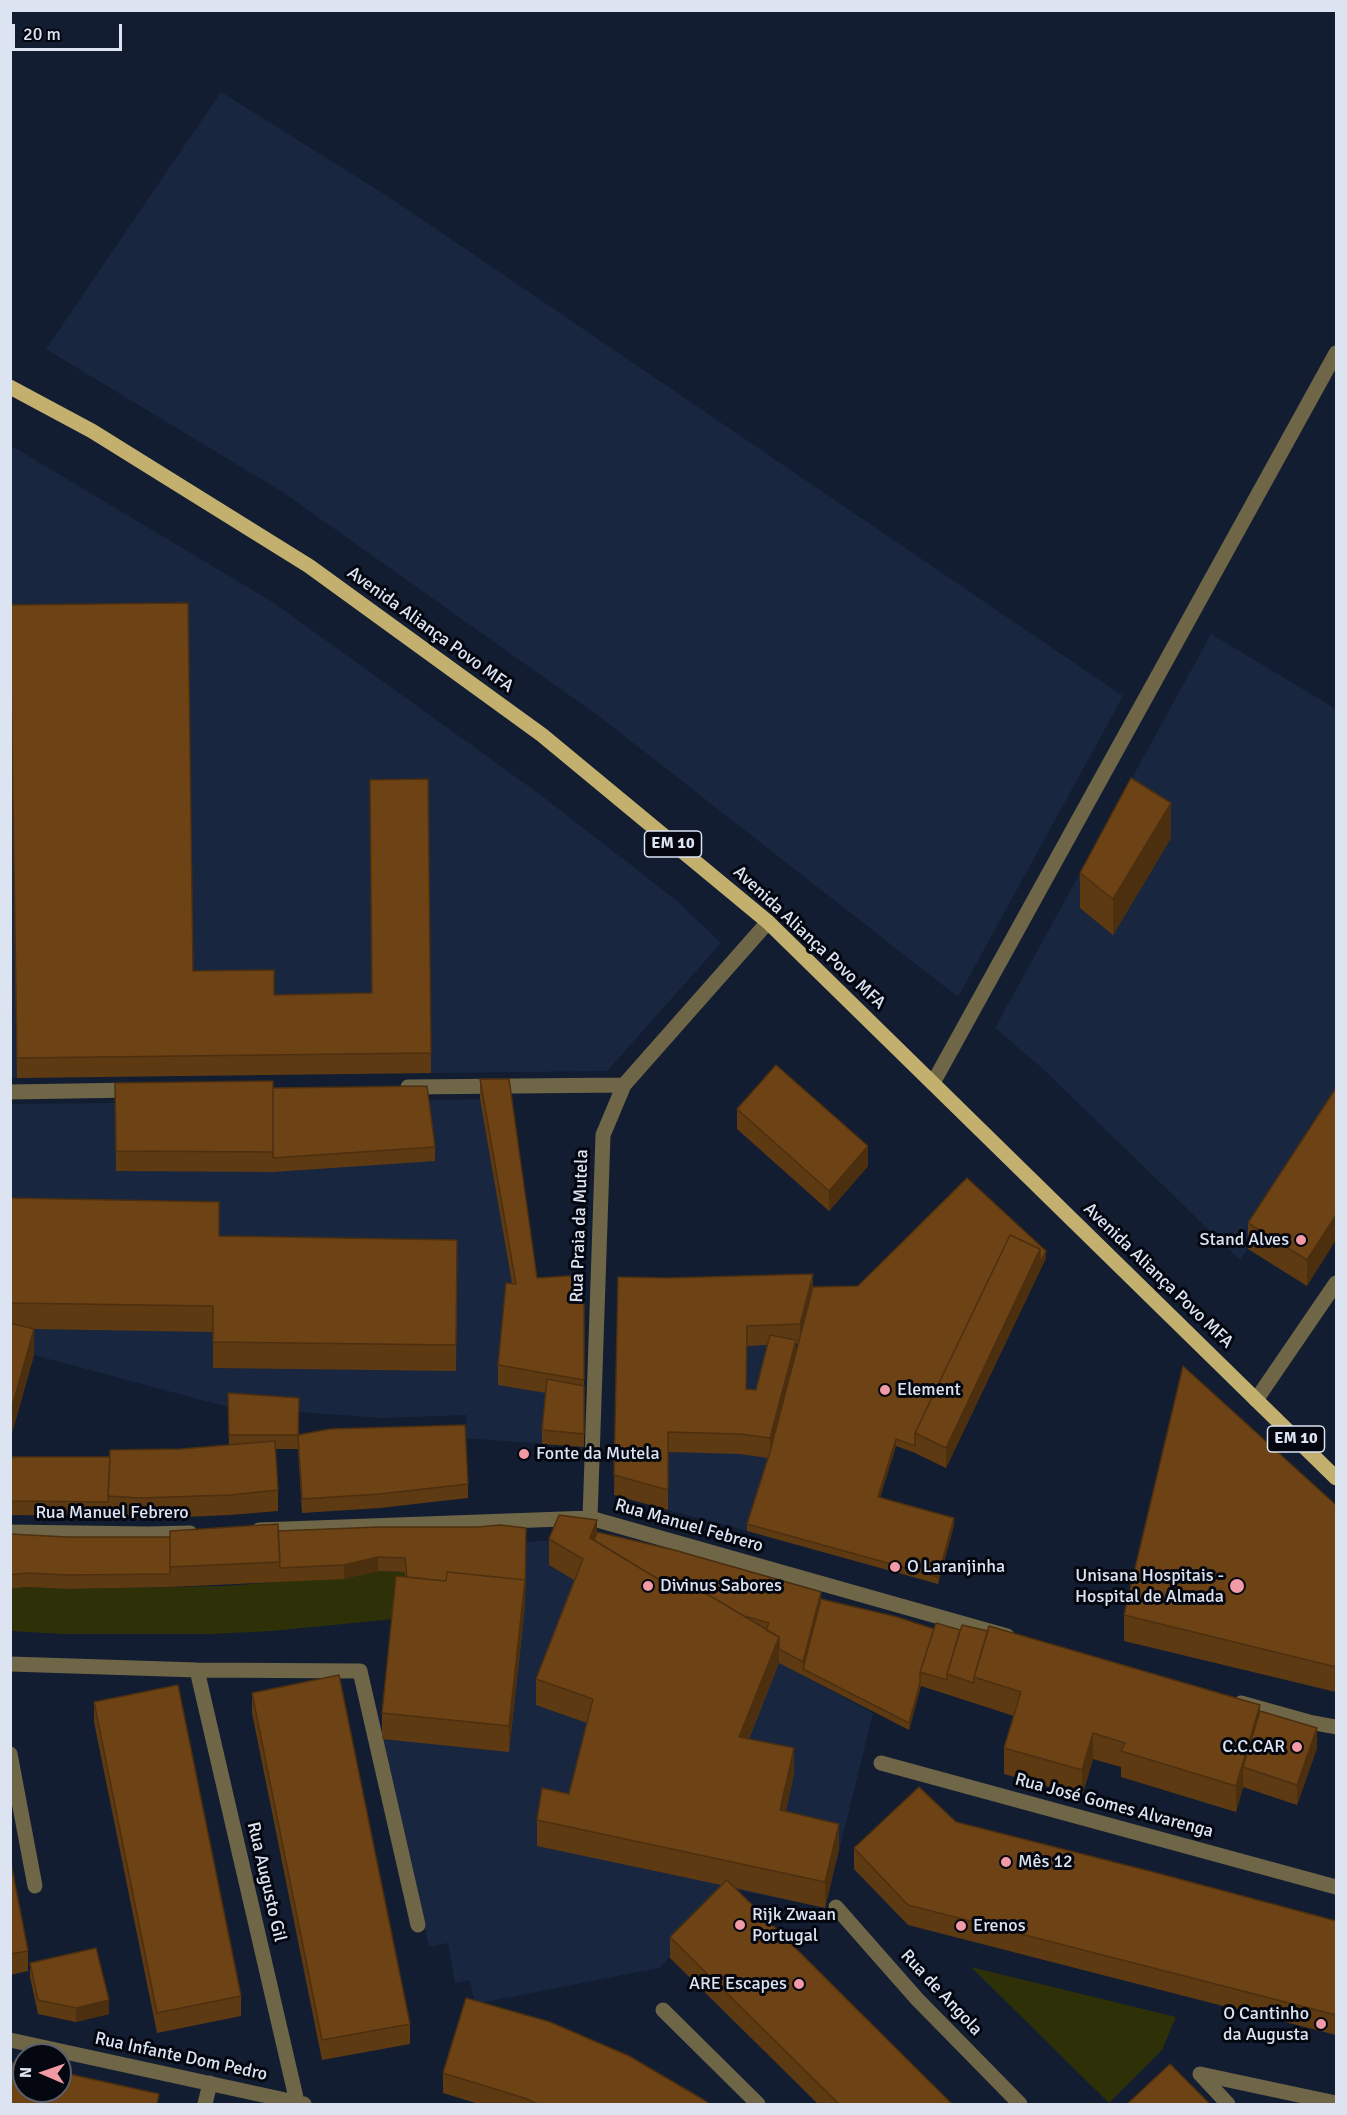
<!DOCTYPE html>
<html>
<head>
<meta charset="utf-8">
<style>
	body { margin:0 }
	#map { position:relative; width:1347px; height:2115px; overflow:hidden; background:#121d31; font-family:Signika,sans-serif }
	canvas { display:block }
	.frame { position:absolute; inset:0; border:12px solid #dce4f2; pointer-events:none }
	.north { position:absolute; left:12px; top:2043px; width:60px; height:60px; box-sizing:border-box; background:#040710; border:2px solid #5a5f6a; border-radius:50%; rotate:272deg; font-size:16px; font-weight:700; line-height:24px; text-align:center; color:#dce4f2 }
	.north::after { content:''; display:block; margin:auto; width:21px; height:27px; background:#f39aa7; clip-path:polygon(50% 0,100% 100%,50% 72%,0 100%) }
	.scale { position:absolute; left:12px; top:24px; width:110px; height:27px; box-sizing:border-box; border:3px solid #dce4f2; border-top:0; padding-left:8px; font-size:18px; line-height:21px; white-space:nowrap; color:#dce4f2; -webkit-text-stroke:4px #040710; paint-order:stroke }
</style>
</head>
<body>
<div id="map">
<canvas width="1347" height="2115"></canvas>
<div class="frame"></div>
<div class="north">N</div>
<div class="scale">20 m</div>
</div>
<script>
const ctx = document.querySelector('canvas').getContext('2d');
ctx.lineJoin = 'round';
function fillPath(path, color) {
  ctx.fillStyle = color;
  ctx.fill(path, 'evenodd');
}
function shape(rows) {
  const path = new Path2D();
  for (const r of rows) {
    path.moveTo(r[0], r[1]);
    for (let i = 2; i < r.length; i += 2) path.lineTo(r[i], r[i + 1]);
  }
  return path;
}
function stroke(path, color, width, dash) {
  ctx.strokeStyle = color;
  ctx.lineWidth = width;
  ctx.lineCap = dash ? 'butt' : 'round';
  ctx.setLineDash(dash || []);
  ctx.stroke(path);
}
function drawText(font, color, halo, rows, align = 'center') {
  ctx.font = font + ' Signika,sans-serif';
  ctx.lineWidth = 6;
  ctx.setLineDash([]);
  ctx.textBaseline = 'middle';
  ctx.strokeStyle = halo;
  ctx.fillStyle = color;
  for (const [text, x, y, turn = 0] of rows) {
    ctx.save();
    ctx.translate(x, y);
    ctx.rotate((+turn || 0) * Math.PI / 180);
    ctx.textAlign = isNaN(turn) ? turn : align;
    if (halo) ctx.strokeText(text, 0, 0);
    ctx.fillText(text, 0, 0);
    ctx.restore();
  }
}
fillPath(shape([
	[221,92,392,199,1123,696,958,997,600,717,284,493,46,349],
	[10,445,274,603,538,793,676,900,721,943,607,1071,11,1078],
	[1211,634,1336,709,1336,1114,1240,1260,1042,1068,995,1028],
	[509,1099,537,1298,584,1447,465,1438,467,1415,382,1418,228,1407,11,1349,10,1104],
	[813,1294,770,1459,747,1531,668,1510,669,1298],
	[559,1540,763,1654,873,1713,825,1908,737,1890,659,1968,475,2004,470,1980,455,1983,448,1943,429,1947,382,1739,524,1605,526,1542]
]), '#182640');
fillPath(shape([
	[378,1571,405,1572,408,1603,394,1619,272,1631,211,1634,62,1634,11,1631,11,1589,26,1587,68,1589,225,1586,316,1579],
	[971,1967,1176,2017,1162,2050,1109,2103]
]), '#2e3007');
stroke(shape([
	[933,1083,1336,353],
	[408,1087,624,1085],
	[10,1092,135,1090],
	[1256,1400,1336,1283],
	[590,1518,603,1135,624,1085,768,922],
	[259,1530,590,1518,1007,1636],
	[10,1532,148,1534,190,1533],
	[10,1664,197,1670,360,1671,418,1925],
	[197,1670,297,2102],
	[1241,1703,1309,1722,1336,1727],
	[10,1754,35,1886],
	[881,1763,1336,1887],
	[836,1907,917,1999,1020,2104],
	[663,2010,758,2104],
	[10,2040,304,2104],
	[205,2104,210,2083],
	[1228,2104,1200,2074,1336,2103]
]), '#6f6647', 15);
stroke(shape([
	[10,387,92,431,309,566,542,735,768,922,1336,1478]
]), '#c3b06e', 15);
fillPath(shape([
	[10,605,193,971,274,995,372,993,428,779,431,1073,17,1078],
	[1171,838,1113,935,1080,908,1080,873],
	[480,1079,537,1278,584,1275,584,1447,542,1444,542,1430,546,1393,498,1385,498,1365,512,1283,480,1099],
	[115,1083,273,1088,435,1147,435,1161,273,1172,116,1171],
	[1336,1088,1307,1286,1248,1249,1248,1223],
	[737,1109,868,1166,829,1211,737,1129],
	[10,1198,219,1236,457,1265,456,1371,213,1368,213,1332,33,1329,34,1355,10,1440],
	[1046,1258,946,1468,915,1453,896,1446,880,1497,954,1525,938,1584,747,1531,747,1524,768,1458,740,1454,668,1452,668,1510,614,1495,618,1277,813,1287,858,1286],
	[796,1344,798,1344,796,1354],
	[767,1345,756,1390,746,1389,747,1346],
	[228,1393,299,1412,299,1435,468,1484,468,1498,380,1508,302,1513,298,1449,275,1449,278,1490,278,1511,230,1515,139,1519,108,1516,10,1515,10,1457,110,1457,229,1445],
	[1336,1505,1336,1692,1124,1641,1124,1615],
	[379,1527,525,1606,509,1752,382,1739,382,1713,405,1577,405,1572,378,1571,344,1579,170,1587,68,1589,26,1587,10,1589,10,1534,67,1537,170,1537,278,1531],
	[597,1532,821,1599,934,1629,960,1630,1260,1711,1317,1748,1297,1805,1243,1787,1236,1812,1121,1777,1121,1767,1093,1759,1082,1796,1004,1774,1004,1748,1014,1716,921,1686,909,1730,779,1663,749,1739,794,1774,786,1811,839,1849,825,1908,735,1888,952,2104,818,2104,670,1958,670,1937,721,1885,537,1846,537,1820,569,1794,587,1723,536,1705,536,1679,574,1580,549,1565,549,1539],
	[252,1693,410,2024,410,2044,322,2060,252,1713],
	[94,1702,241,1996,241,2016,157,2033,94,1722],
	[956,1822,1336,1921,1336,2035,908,1925,854,1869,854,1848],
	[10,1858,28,1951,28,1971,10,1975],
	[30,1963,109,2014,76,2022,38,2014,30,1977],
	[443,2073,710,2104,479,2104,443,2093]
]), '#5e3a13');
fillPath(shape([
	[1171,803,1171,838,1113,935,1113,899],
	[868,1146,868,1166,829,1211,829,1191],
	[1336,1215,1336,1240,1307,1286,1307,1260],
	[1040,1249,1046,1251,1046,1258,946,1468,946,1448],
	[813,1274,813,1294,800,1344,800,1324],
	[34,1329,34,1355,10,1440,10,1414],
	[796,1340,796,1360,770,1459,770,1438],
	[896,1439,896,1446,878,1504,878,1497],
	[954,1518,954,1525,938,1584,938,1577],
	[597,1520,597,1546,590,1538],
	[526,1528,525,1606,509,1752,509,1726],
	[378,1557,378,1571,344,1579,344,1565],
	[821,1592,821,1606,803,1669,803,1662],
	[779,1637,779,1663,739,1762,739,1737],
	[920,1683,920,1686,921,1686,909,1730,909,1723],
	[1260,1705,1260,1731,1243,1767,1243,1787,1236,1812,1236,1786],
	[1317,1728,1317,1748,1297,1805,1297,1785],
	[1093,1733,1093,1759,1082,1796,1082,1770],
	[794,1748,794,1774,780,1835,780,1810],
	[839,1824,839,1849,825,1908,825,1882],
	[109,2000,109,2014,76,2022,76,2008]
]), '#4c2f0f');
const building = shape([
	[188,603,193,971,274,970,274,995,372,993,370,780,428,779,431,1053,17,1058,10,605,188,603],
	[1131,778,1171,803,1113,899,1080,873,1131,778],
	[776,1065,868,1146,829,1191,737,1109,776,1065],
	[480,1079,509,1079,537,1278,584,1275,584,1380,498,1365,506,1283,516,1284,480,1079],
	[273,1081,273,1152,116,1151,115,1083,273,1081],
	[427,1086,435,1147,273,1158,273,1088,427,1086],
	[1336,1088,1336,1215,1307,1260,1248,1223,1336,1088],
	[967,1178,1046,1251,1040,1263,1040,1249,1010,1235,915,1433,915,1446,896,1439,878,1497,954,1518,938,1577,747,1524,770,1452,813,1287,858,1286,967,1178],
	[10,1198,219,1202,219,1236,457,1240,456,1345,213,1342,213,1306,10,1303,10,1198],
	[1010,1235,1040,1249,946,1448,915,1433,1010,1235],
	[813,1274,800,1324,747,1326,746,1389,756,1390,770,1335,796,1340,770,1438,740,1434,668,1432,668,1490,614,1475,618,1277,668,1278,813,1274],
	[10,1323,34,1329,10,1414,10,1323],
	[1183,1366,1336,1505,1336,1667,1124,1615,1183,1366],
	[547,1379,584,1386,584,1434,542,1430,547,1379],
	[228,1393,299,1398,298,1435,330,1429,465,1425,468,1484,380,1494,302,1499,298,1435,229,1435,228,1393],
	[275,1441,278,1490,230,1495,139,1498,108,1496,110,1450,181,1449,275,1441],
	[10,1457,110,1457,108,1502,10,1501,10,1457],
	[559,1515,597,1520,590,1538,663,1582,707,1594,779,1637,739,1737,794,1748,780,1810,839,1824,825,1882,537,1820,542,1788,569,1794,593,1699,536,1679,583,1559,549,1539,559,1515],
	[278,1524,280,1562,170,1567,170,1531,278,1524],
	[500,1525,526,1528,525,1592,525,1580,447,1572,446,1581,407,1577,405,1558,378,1557,344,1565,280,1568,278,1531,379,1527,478,1527,500,1525],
	[597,1532,674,1550,821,1592,803,1662,779,1649,779,1637,766,1630,769,1623,744,1616,707,1594,663,1582,594,1540,597,1532],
	[10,1534,67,1537,170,1537,170,1574,68,1575,26,1573,10,1575,10,1534],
	[447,1572,525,1580,509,1726,382,1713,396,1576,446,1581,447,1572],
	[821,1599,897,1617,934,1629,920,1672,920,1683,909,1723,803,1669,821,1599],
	[936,1623,960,1630,947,1674,947,1680,920,1672,936,1623],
	[962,1625,988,1631,974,1677,974,1683,947,1674,962,1625],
	[989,1626,1260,1705,1236,1786,1121,1751,1125,1743,1093,1733,1082,1770,1004,1748,1021,1692,974,1677,989,1626],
	[339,1675,410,2024,322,2040,252,1693,339,1675],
	[178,1685,241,1996,157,2013,94,1702,178,1685],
	[1260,1711,1317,1728,1297,1785,1243,1767,1260,1711],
	[919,1787,956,1822,1157,1873,1336,1921,1336,2015,908,1905,854,1848,919,1787],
	[10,1858,28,1951,10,1954,10,1858],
	[727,1880,952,2104,839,2104,670,1937,727,1880],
	[96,1948,109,2000,76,2008,38,2000,30,1963,96,1948],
	[466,1998,550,2022,629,2056,704,2100,710,2104,538,2104,524,2098,443,2073,466,1998],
	[10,2062,24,2065,24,2091,60,2091,60,2072,159,2094,157,2104,10,2104,10,2062],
	[1170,2064,1210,2104,1127,2104,1170,2064]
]);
fillPath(building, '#6d4316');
stroke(building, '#4c2f0f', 1.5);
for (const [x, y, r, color] of [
	[1301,1240,6,"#f39aa7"],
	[885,1390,6,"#f39aa7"],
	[524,1454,6,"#f39aa7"],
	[895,1567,6,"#f39aa7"],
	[648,1586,6,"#f39aa7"],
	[1237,1586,8,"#f39aa7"],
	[1297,1747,6,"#f39aa7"],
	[1006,1862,6,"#f39aa7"],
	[740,1925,6,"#f39aa7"],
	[961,1926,6,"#f39aa7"],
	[799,1984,6,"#f39aa7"],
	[1321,2024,6,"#f39aa7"]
]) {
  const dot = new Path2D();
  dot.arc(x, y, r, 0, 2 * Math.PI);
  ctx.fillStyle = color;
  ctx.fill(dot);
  stroke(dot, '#040710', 2);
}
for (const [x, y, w] of [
	[673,844,57],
	[1296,1439,57]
]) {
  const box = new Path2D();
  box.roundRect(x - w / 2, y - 13, w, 26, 4.5);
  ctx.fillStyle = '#040710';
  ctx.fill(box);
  stroke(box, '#dce4f2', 1.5);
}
drawText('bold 16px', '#dce4f2', null, [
	["EM 10",673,844],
	["EM 10",1296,1439]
]);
drawText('18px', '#dce4f2', '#040710', [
	["Avenida Aliança Povo MFA",430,630,36],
	["Avenida Aliança Povo MFA",809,938,43],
	["Rua Praia da Mutela",580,1226,-88],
	["Avenida Aliança Povo MFA",1158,1276,44],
	["Rua Manuel Febrero",112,1513],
	["Rua Manuel Febrero",689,1526,16],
	["Rua José Gomes Alvarenga",1114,1806,15],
	["Rua Augusto Gil",266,1882,77],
	["Rua de Angola",941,1993,47],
	["Rua Infante Dom Pedro",181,2057,12]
]);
drawText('18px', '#dce4f2', '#040710', [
	["Stand Alves",1289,1240,"right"],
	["Element",897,1390],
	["Fonte da Mutela",536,1454],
	["O Laranjinha",907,1567],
	["Unisana Hospitais -",1224,1576,"right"],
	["Hospital de Almada",1224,1597,"right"],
	["Divinus Sabores",660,1586],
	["C.C.CAR",1285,1747,"right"],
	["Mês 12",1018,1862],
	["Rijk Zwaan",752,1915],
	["Portugal",752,1936],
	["Erenos",973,1926],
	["ARE Escapes",787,1984,"right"],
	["O Cantinho",1309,2014,"right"],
	["da Augusta",1309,2035,"right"]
], 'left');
</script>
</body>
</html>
